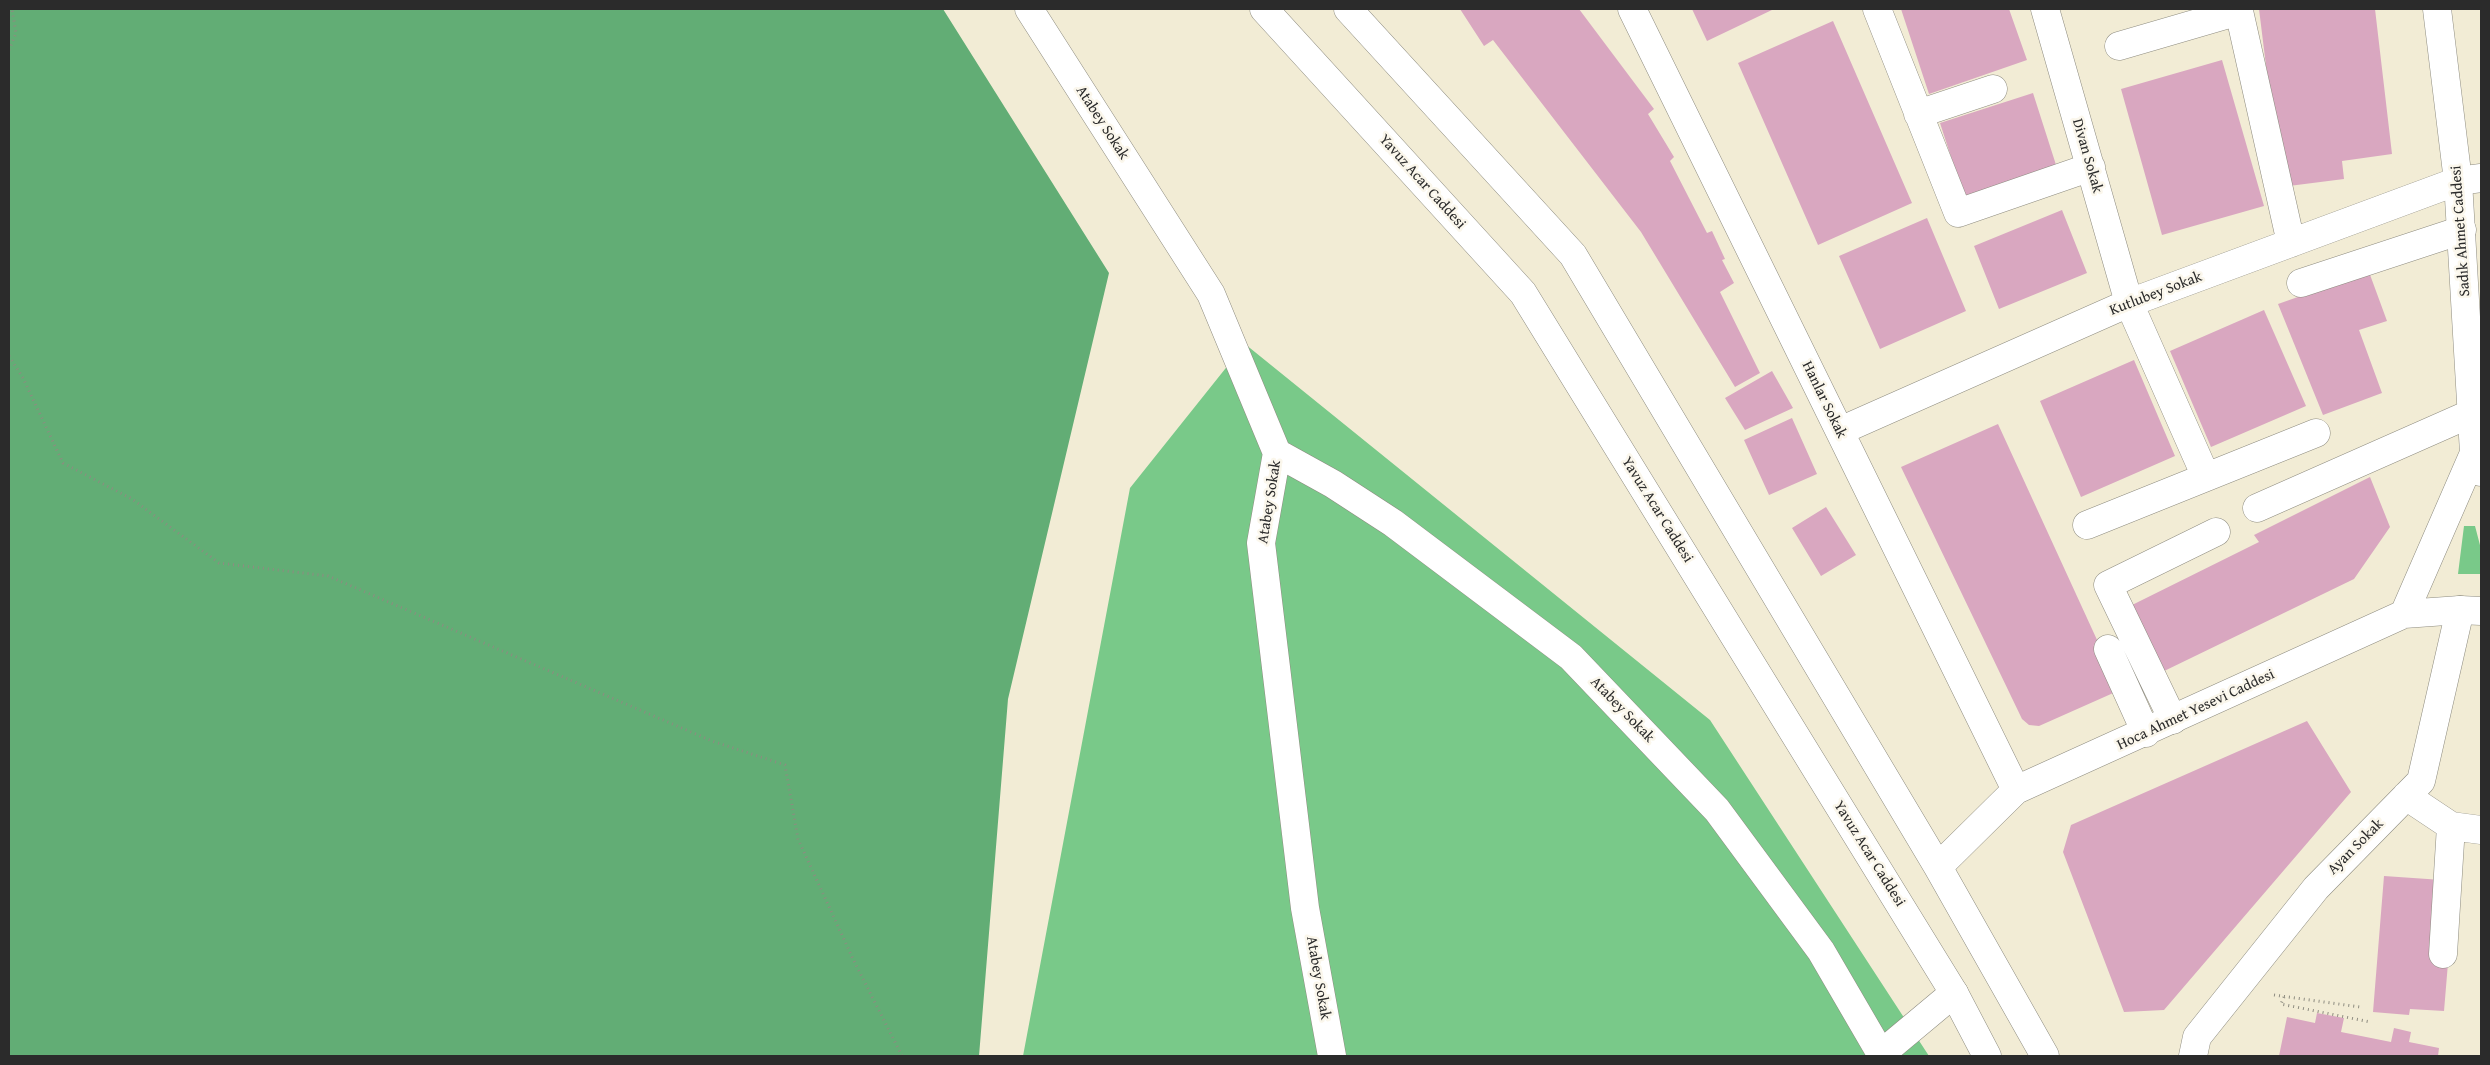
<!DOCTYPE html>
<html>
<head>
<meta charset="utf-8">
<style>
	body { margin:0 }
	#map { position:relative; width:2490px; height:1065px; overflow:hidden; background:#f2ecd5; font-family:"Gentium Book Plus",serif }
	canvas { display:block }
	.frame { position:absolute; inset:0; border:10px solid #2b2b2b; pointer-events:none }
</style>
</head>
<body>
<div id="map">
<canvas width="2490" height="1065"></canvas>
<div class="frame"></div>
</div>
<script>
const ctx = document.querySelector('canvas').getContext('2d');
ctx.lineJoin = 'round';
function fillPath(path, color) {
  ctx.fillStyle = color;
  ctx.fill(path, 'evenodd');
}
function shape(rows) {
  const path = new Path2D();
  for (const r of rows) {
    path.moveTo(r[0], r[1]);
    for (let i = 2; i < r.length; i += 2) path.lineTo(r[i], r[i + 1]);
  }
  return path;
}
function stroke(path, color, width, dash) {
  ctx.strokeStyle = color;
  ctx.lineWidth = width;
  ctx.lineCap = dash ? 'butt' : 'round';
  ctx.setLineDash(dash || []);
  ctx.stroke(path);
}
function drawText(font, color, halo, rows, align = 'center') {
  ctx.font = font + ' "Gentium Book Plus",serif';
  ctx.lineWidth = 5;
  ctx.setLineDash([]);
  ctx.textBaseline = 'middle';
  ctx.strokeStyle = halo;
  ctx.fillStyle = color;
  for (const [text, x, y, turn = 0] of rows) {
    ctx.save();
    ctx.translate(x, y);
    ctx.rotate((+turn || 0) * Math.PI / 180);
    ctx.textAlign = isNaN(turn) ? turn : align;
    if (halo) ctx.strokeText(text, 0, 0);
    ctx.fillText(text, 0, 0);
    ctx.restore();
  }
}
fillPath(shape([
	[1245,344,1710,720,1929,1056,1023,1056,1130,488],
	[2464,526,2475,526,2481,549,2481,574,2458,574]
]), '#79c989');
fillPath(shape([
	[9,9,943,9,1109,273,1008,699,979,1056,9,1056]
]), '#62ad75');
fillPath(shape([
	[1460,9,1579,9,1654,109,1648,114,1674,157,1670,161,1707,233,1712,231,1725,259,1722,260,1734,283,1720,292,1760,373,1735,387,1641,232,1493,40,1484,46],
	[1692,9,1774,9,1707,41],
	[1901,9,2009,9,2027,60,1929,94],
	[2259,9,2375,9,2392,154,2342,161,2344,179,2281,187],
	[1833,21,1912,203,1818,245,1738,63],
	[2222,60,2264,206,2162,235,2121,89],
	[2033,93,2057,168,1964,197,1940,123],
	[2062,210,2087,273,1999,309,1974,246],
	[1927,218,1966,311,1880,349,1839,256],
	[2369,272,2387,321,2359,330,2382,393,2323,415,2278,304],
	[2264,310,2306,406,2211,447,2170,351],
	[2134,360,2175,456,2081,497,2040,401],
	[1772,371,1793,408,1745,430,1725,398],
	[1792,418,1817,474,1769,495,1744,440],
	[1998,424,2120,690,2039,726,2029,725,2022,719,1901,467],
	[2370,477,2390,527,2354,579,2158,674,2126,608,2259,542,2254,535],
	[1826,507,1856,555,1821,576,1792,528],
	[2307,721,2351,792,2164,1010,2124,1012,2063,852,2071,825],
	[2384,876,2442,880,2448,963,2444,1011,2410,1009,2409,1015,2373,1012],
	[2317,1013,2344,1018,2341,1032,2391,1042,2394,1028,2411,1032,2409,1042,2439,1048,2438,1056,2279,1056,2287,1017,2315,1023]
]), '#d9a7c0');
const minor = shape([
	[1029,9,1211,294,1277,453],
	[1632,9,2016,790],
	[1877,9,1958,213,2091,167],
	[2045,9,2129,303,2206,477],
	[2119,46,2239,11,2291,243],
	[1918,114,1993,89],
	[2301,283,2462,230],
	[1840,431,2129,303,2458,181,2481,178],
	[2257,508,2472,413],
	[2087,525,2316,433],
	[2108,649,2146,733],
	[2173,720,2108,585,2216,532],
	[2406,796,2451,826,2443,954],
	[2451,826,2481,830],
	[1332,1056,1305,908,1261,543,1277,453,1333,484,1393,523,1571,657,1717,810,1821,951,1881,1054],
	[1881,1056,1881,1054,1954,993],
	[2193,1056,2197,1037,2316,888,2421,781,2460,610]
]);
const major = shape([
	[1264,9,1523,293,1954,993,1987,1056],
	[1348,9,1573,255,1938,867,2045,1056],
	[2437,9,2458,181,2474,453,2481,472],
	[2404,614,2474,453],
	[1938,867,2016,790,2404,614,2460,610,2481,611]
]);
stroke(minor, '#8e8c80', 29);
stroke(major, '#8e8c80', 29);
stroke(shape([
	[9,50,16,33,12,9],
	[9,356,23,378,63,463,132,499,219,563,328,576,712,741,785,765,798,839,853,959,902,1056],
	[2274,995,2360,1007],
	[2284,997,2281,1004,2370,1022]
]), '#8e8c80', 3, [1, 4]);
stroke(minor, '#fff', 28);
stroke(major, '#fff', 28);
drawText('15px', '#2b2b2b', '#fbf7ec', [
	["Atabey Sokak",1102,123,57],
	["Divan Sokak",2087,156,74],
	["Yavuz Acar Caddesi",1422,182,48],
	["Sadık Ahmet Caddesi",2461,231,-94],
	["Kutlubey Sokak",2156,294,-21],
	["Hanlar Sokak",1824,400,64],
	["Atabey Sokak",1270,502,-81],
	["Yavuz Acar Caddesi",1657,510,58],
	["Atabey Sokak",1622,710,46],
	["Hoca Ahmet Yesevi Caddesi",2196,710,-25],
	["Ayan Sokak",2356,847,-45],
	["Yavuz Acar Caddesi",1869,854,58],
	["Atabey Sokak",1318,978,80]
]);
</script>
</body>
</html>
